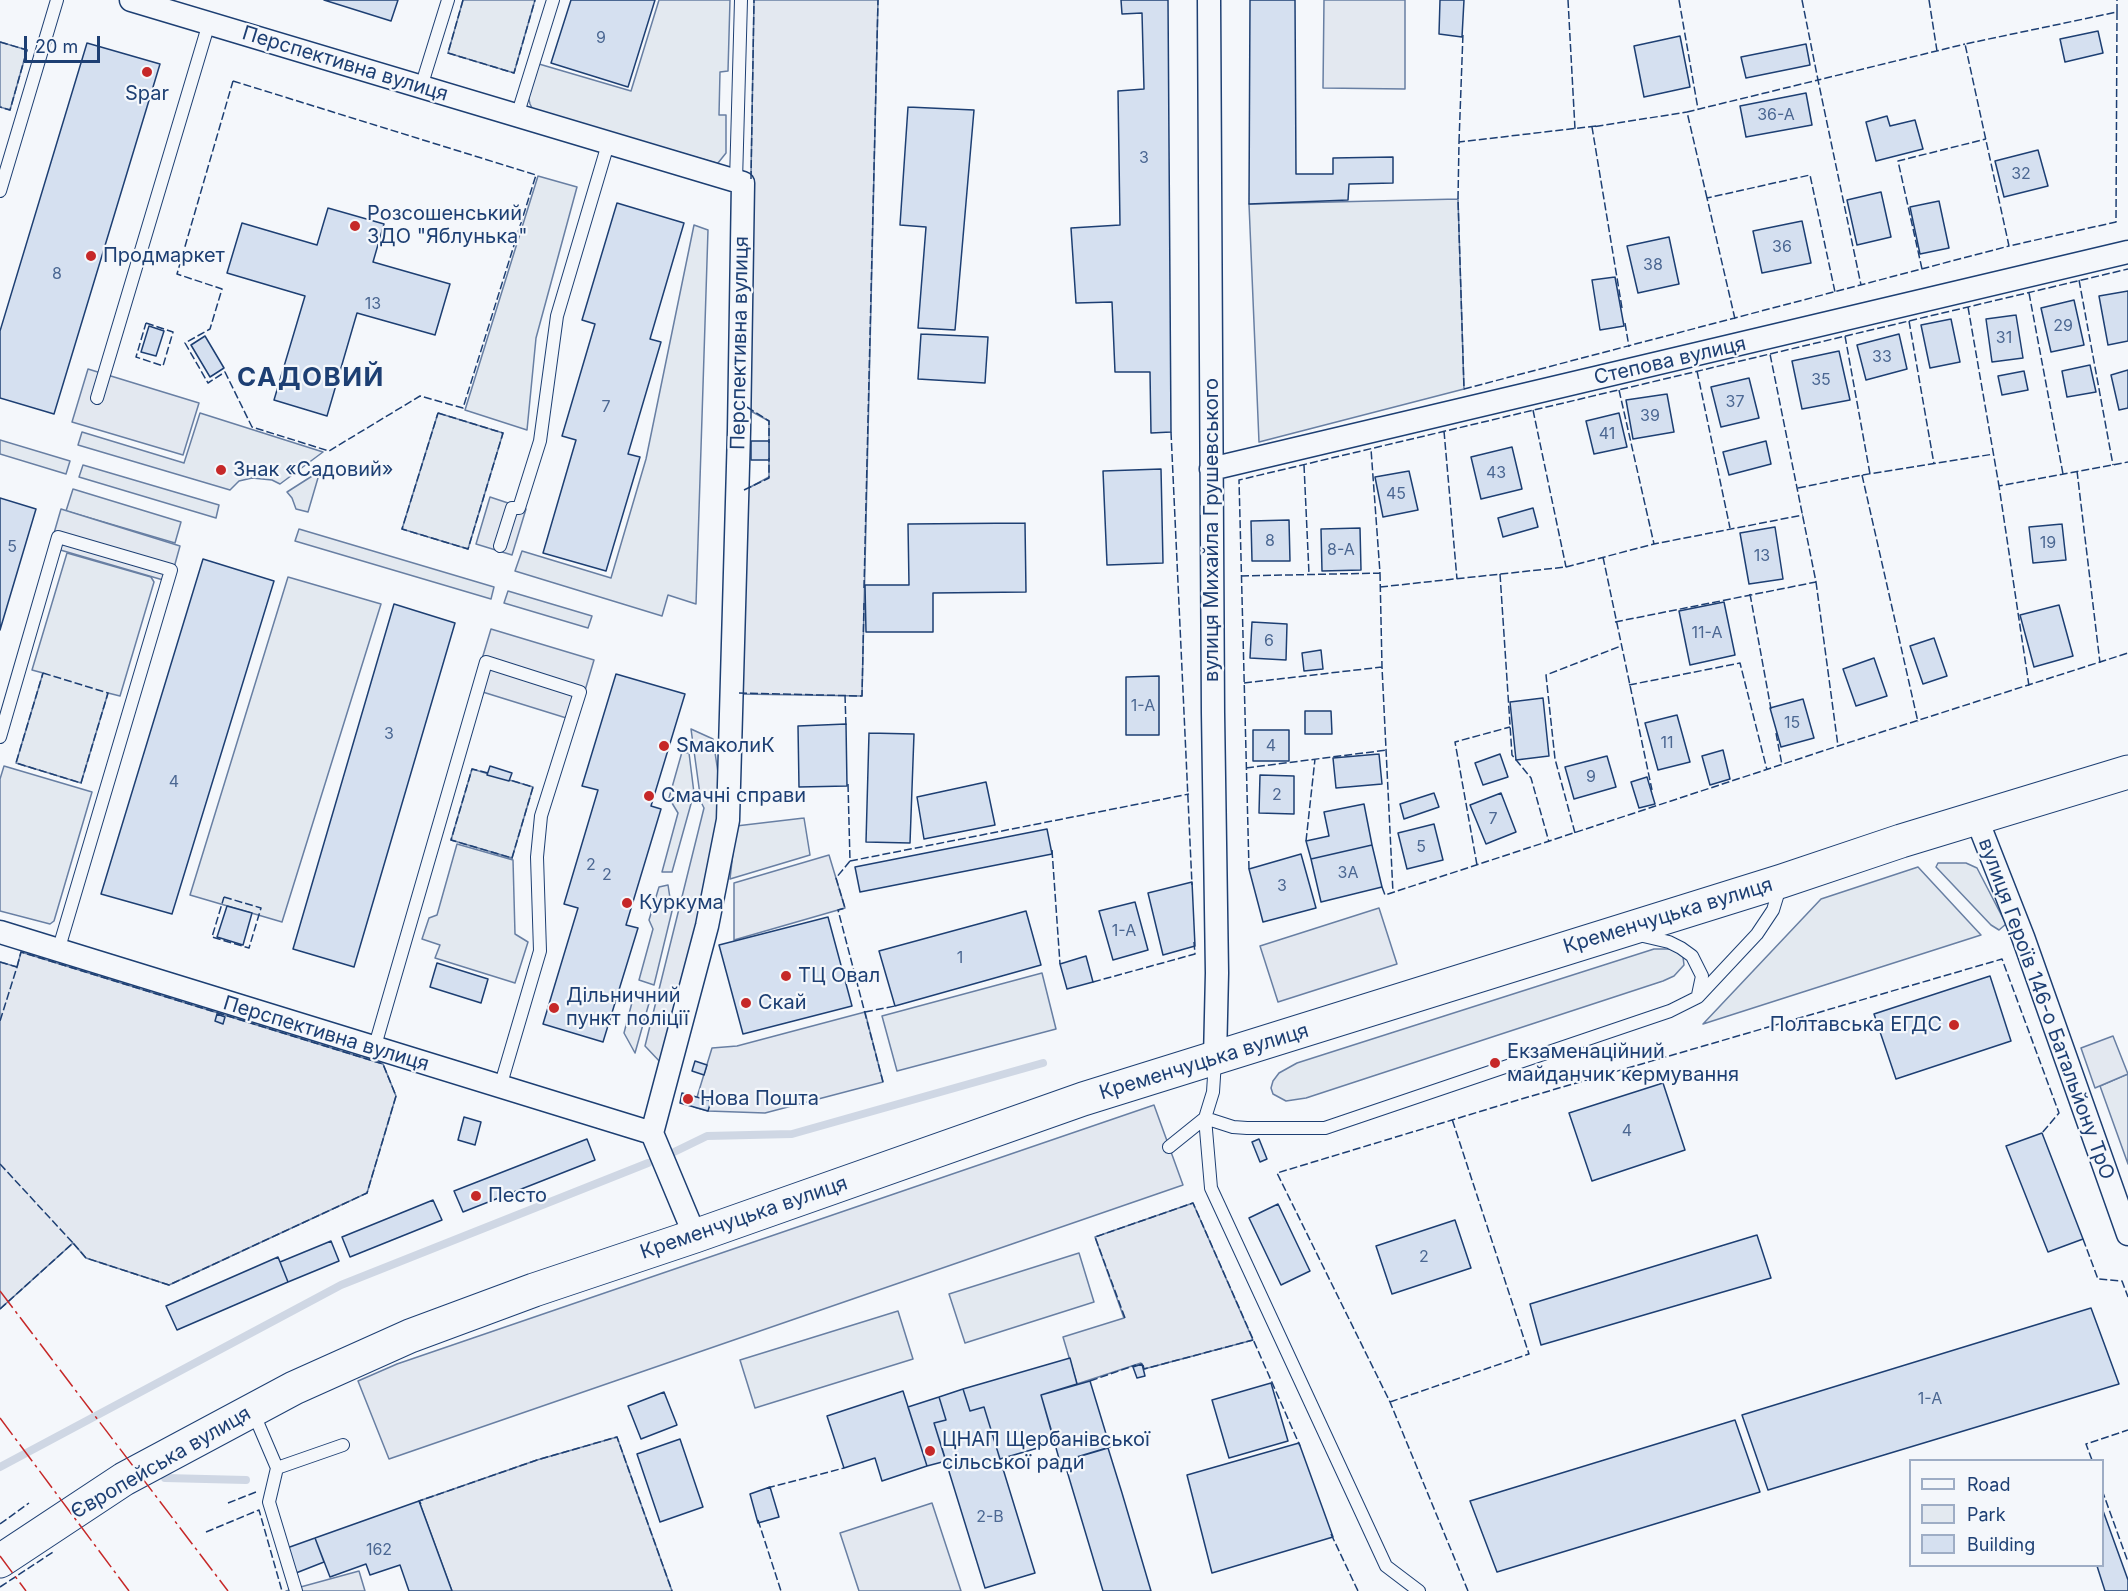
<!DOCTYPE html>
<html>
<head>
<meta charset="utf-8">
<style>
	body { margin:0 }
	#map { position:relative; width:2128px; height:1591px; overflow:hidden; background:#f4f7fb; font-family:Inter,sans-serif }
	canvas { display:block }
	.legend { position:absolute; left:1909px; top:1459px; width:195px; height:108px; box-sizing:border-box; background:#f4f7fb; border:2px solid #9eadc5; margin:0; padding:8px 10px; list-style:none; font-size:18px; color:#1d3f73 }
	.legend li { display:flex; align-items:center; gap:12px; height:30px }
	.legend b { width:30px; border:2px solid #9eadc5 }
	.scale { position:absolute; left:24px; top:36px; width:76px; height:27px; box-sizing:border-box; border:3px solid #1d3f73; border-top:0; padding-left:8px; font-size:18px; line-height:21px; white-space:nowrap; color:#1d3f73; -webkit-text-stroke:4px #f4f7fb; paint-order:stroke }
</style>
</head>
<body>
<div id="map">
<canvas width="2128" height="1591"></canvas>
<ul class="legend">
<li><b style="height:8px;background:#f4f7fb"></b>Road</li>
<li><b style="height:16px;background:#e3e9f0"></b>Park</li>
<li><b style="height:16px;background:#d5e0f0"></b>Building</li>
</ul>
<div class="scale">20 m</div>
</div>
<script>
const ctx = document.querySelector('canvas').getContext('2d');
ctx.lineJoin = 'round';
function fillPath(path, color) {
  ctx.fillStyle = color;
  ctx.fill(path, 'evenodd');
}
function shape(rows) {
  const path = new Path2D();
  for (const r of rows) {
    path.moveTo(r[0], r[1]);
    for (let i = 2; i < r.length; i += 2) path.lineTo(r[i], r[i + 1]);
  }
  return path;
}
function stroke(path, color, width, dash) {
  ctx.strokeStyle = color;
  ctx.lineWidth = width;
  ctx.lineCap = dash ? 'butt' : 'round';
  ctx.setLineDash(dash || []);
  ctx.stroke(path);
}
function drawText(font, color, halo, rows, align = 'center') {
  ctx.font = font + ' Inter,sans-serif';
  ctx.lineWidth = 4.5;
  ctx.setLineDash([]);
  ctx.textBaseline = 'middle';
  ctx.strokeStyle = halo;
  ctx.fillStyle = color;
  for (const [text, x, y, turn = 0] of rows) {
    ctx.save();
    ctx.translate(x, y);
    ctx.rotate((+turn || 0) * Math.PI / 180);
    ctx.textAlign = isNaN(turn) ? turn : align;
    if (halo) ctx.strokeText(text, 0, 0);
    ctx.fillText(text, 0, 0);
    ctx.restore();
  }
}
const green = shape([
	[463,0,535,0,514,73,448,53,463,0],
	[659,0,730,0,728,71,720,72,719,115,726,115,726,153,718,163,716,163,533,110,530,104,528,96,539,64,631,91,659,0],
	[0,42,27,50,10,110,0,107,0,42],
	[538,176,577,187,536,338,527,430,465,410,538,176],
	[1458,199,1464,389,1259,442,1249,204,1458,199],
	[694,225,708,230,696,604,668,595,662,616,515,571,522,551,611,578,646,459,694,225],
	[200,413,323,452,280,484,272,480,252,478,239,481,230,490,78,445,82,432,184,463,200,413],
	[438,413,503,433,468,549,402,529,438,413],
	[0,440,70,461,66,474,0,454,0,440],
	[83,465,219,505,216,518,79,477,83,465],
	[320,471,308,512,296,509,292,498,287,492,320,471],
	[73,489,181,522,175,543,66,511,73,489],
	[299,529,494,587,491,599,295,541,299,529],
	[67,553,151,577,154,582,120,696,108,693,81,783,16,763,43,673,32,670,67,553],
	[288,577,381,604,282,922,190,895,288,577],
	[508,591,592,616,588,628,504,603,508,591],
	[682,752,689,753,694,793,672,872,662,872,678,813,669,798,682,752],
	[4,766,92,792,54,921,50,924,0,911,0,779,4,766],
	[472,769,533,787,512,858,451,840,472,769],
	[804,818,810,855,730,879,736,826,804,818],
	[457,844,513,860,515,934,528,942,515,983,435,958,440,945,422,939,429,918,437,915,457,844],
	[1938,863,1966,863,1977,868,2006,924,1999,930,1991,925,1936,867,1938,863],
	[1918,867,1981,935,1703,1024,1821,899,1918,867],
	[668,885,672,911,654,985,639,980,653,929,649,920,659,887,668,885],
	[1654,949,1672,949,1683,957,1684,965,1674,976,1663,981,1306,1098,1286,1101,1273,1094,1271,1088,1273,1081,1279,1073,1297,1063,1654,949],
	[1042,973,1056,1029,897,1071,882,1016,1042,973],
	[635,991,651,996,635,1053,624,1033,635,991],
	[2128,1074,2128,1164,2100,1086,2128,1074],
	[1079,1253,1094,1302,965,1343,949,1294,1079,1253],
	[898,1311,913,1359,755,1408,740,1360,898,1311]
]);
fillPath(green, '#e3e9f0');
stroke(green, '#687fa3', 1.5);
const parking = shape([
	[754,0,878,0,862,696,739,694,743,491,769,477,769,421,747,409,754,0],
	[1324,0,1405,0,1405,89,1323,88,1324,0],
	[88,369,199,403,183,455,72,422,88,369],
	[490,497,526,509,512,555,476,544,490,497],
	[61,509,180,546,170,582,50,547,61,509],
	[491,629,594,660,576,721,473,689,491,629],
	[691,729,713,739,724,813,662,1064,645,1046,704,808,701,802,691,729],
	[829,855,845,908,734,940,734,883,829,855],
	[1379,908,1397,964,1278,1002,1260,946,1379,908],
	[21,952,383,1064,396,1096,367,1193,169,1285,86,1258,73,1243,0,1309,0,962,17,967,21,952],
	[865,1012,883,1082,765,1113,708,1111,694,1107,712,1048,737,1046,865,1012],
	[2113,1036,2128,1074,2095,1088,2081,1048,2113,1036],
	[1154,1105,1183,1185,389,1459,358,1381,397,1364,1154,1105],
	[1193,1203,1253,1340,1144,1369,1141,1363,1077,1384,1063,1337,1124,1318,1095,1237,1193,1203],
	[617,1437,672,1591,452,1591,419,1501,537,1460,617,1437],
	[932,1503,961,1591,859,1591,840,1533,932,1503],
	[359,1571,365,1591,286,1591,359,1571]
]);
fillPath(parking, '#e3e8f0');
stroke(parking, '#687fa3', 1.5);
stroke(shape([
	[670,1154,707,1136,792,1134,1043,1063],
	[0,1467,341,1285,648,1163],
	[165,1478,246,1480]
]), '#cfd7e4', 8);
const building = shape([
	[324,0,398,0,391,21,324,0],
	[571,0,655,0,628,87,551,63,571,0],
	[1121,0,1168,0,1171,432,1151,433,1150,372,1115,372,1112,302,1076,303,1071,228,1120,225,1118,91,1144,89,1142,13,1122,14,1121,0],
	[1250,0,1295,0,1296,174,1333,174,1333,158,1393,157,1393,183,1349,184,1348,200,1249,204,1250,0],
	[1440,0,1464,0,1462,37,1439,34,1440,0],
	[2098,31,2103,53,2065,62,2060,39,2098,31],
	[1680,36,1690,87,1644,97,1634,46,1680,36],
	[87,43,160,64,54,414,0,398,0,331,87,43],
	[1806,44,1810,65,1746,78,1741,57,1806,44],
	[1806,93,1812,125,1746,137,1740,106,1806,93],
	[908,107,974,110,955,330,918,328,926,227,900,225,908,107],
	[1887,116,1890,126,1915,120,1923,149,1876,161,1866,122,1887,116],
	[2038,150,2048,186,2004,197,1995,161,2038,150],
	[1881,192,1891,237,1857,245,1847,200,1881,192],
	[1939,201,1949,248,1920,254,1910,207,1939,201],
	[617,203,684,223,650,339,661,342,628,454,640,457,606,571,543,553,576,440,562,436,595,324,582,320,617,203],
	[328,208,384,224,373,262,450,284,435,335,357,313,327,416,274,400,305,296,227,273,242,223,317,245,328,208],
	[1802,221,1811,263,1762,273,1753,231,1802,221],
	[1669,237,1679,284,1638,293,1627,246,1669,237],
	[1615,277,1624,326,1600,330,1592,280,1615,277],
	[2128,291,2128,341,2108,345,2099,296,2128,291],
	[2074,300,2084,345,2051,352,2041,308,2074,300],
	[2016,315,2023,358,1992,362,1986,319,2016,315],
	[1951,319,1960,362,1930,368,1921,325,1951,319],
	[149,326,164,331,156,356,141,352,149,326],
	[921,334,988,337,985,383,918,379,921,334],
	[1899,334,1907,369,1866,380,1857,345,1899,334],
	[205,336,224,368,210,377,191,345,205,336],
	[1839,351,1850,400,1802,409,1792,361,1839,351],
	[2090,365,2096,392,2067,397,2062,371,2090,365],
	[2128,370,2128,408,2119,410,2111,375,2128,370],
	[2024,371,2028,390,2002,395,1998,376,2024,371],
	[1749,378,1759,418,1721,427,1711,387,1749,378],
	[1667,394,1674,432,1633,439,1626,400,1667,394],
	[1619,413,1627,447,1594,454,1586,421,1619,413],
	[751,441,769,441,769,460,751,460,751,441],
	[1766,441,1771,464,1729,475,1723,452,1766,441],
	[1512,447,1522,489,1481,499,1471,457,1512,447],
	[1161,469,1163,563,1107,565,1103,471,1161,469],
	[1409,471,1418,510,1383,517,1375,477,1409,471],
	[0,498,36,509,0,630,0,498],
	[1533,508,1538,527,1503,537,1498,518,1533,508],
	[1289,520,1290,561,1252,561,1251,521,1289,520],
	[1025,523,1026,592,933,593,933,632,866,632,865,585,909,585,908,524,1025,523],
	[2062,524,2066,560,2033,563,2029,527,2062,524],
	[1775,527,1783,579,1749,584,1740,533,1775,527],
	[1360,528,1361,570,1322,571,1321,529,1360,528],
	[203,559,274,581,172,914,101,894,203,559],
	[1724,602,1735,655,1690,665,1679,611,1724,602],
	[394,604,455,623,354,967,293,949,394,604],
	[2059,605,2073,656,2034,667,2020,615,2059,605],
	[1252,622,1287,624,1286,660,1250,658,1252,622],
	[1934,638,1947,676,1923,684,1910,646,1934,638],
	[1321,650,1323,669,1304,671,1302,653,1321,650],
	[1874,658,1887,696,1856,706,1843,669,1874,658],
	[616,674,685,694,651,806,661,809,626,925,638,928,603,1042,543,1024,578,908,564,904,598,790,582,786,616,674],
	[1159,676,1159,735,1126,735,1126,677,1159,676],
	[1543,698,1549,756,1516,760,1510,702,1543,698],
	[1803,699,1814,738,1781,747,1770,708,1803,699],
	[1305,711,1331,711,1332,734,1305,734,1305,711],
	[1677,715,1690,762,1658,770,1645,723,1677,715],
	[846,724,847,786,799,787,798,726,846,724],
	[1253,730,1289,730,1289,761,1253,761,1253,730],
	[869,733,914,734,910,843,866,842,869,733],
	[1723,750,1730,779,1710,785,1702,756,1723,750],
	[1379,754,1382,784,1336,788,1333,758,1379,754],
	[1500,754,1508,777,1483,785,1475,763,1500,754],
	[1607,756,1616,787,1574,799,1565,767,1607,756],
	[490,766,512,773,509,781,487,775,490,766],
	[1260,775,1294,776,1294,814,1259,813,1260,775],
	[1647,777,1655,804,1639,808,1631,782,1647,777],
	[986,782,995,825,924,839,917,797,986,782],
	[1434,793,1439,807,1404,819,1400,804,1434,793],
	[1501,793,1516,832,1486,844,1470,805,1501,793],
	[1364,804,1372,845,1311,859,1306,841,1329,836,1324,812,1364,804],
	[1434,824,1443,860,1407,869,1398,833,1434,824],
	[1047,829,1052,854,860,892,855,867,1047,829],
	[1372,845,1382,887,1321,902,1311,859,1372,845],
	[1301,854,1316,908,1263,922,1249,869,1301,854],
	[1192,882,1195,946,1163,955,1148,893,1192,882],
	[1135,902,1148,950,1113,960,1099,911,1135,902],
	[227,906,252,913,243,945,217,937,227,906],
	[1026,911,1041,965,895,1006,879,951,1026,911],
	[828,917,852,1006,743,1034,719,945,828,917],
	[1086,956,1093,982,1067,989,1060,964,1086,956],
	[437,963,488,979,481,1003,430,987,437,963],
	[1990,976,2011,1041,1896,1079,1874,1014,1990,976],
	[217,1014,225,1017,223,1024,215,1021,217,1014],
	[695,1061,707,1065,704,1075,692,1071,695,1061],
	[1663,1083,1685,1150,1592,1181,1569,1113,1663,1083],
	[682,1093,711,1101,708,1111,680,1103,682,1093],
	[464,1117,481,1122,475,1145,458,1140,464,1117],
	[2042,1133,2083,1239,2048,1252,2006,1146,2042,1133],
	[587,1139,595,1160,463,1212,454,1191,587,1139],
	[1259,1139,1267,1159,1260,1162,1252,1142,1259,1139],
	[433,1200,442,1220,350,1257,342,1237,433,1200],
	[1278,1204,1310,1271,1281,1285,1249,1218,1278,1204],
	[1455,1220,1471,1268,1392,1294,1376,1246,1455,1220],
	[1757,1235,1771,1278,1541,1345,1530,1304,1757,1235],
	[331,1241,339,1261,288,1282,280,1262,331,1241],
	[278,1257,288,1282,177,1330,166,1306,278,1257],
	[2091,1308,2119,1384,1768,1490,1742,1415,2091,1308],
	[1070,1358,1077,1384,1041,1395,1055,1443,1000,1459,984,1407,970,1411,963,1389,1070,1358],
	[1142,1364,1145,1376,1137,1378,1133,1367,1142,1364],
	[1090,1381,1110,1447,1060,1462,1041,1395,1090,1381],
	[1271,1383,1288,1441,1229,1458,1212,1400,1271,1383],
	[963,1389,970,1411,984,1407,1035,1573,985,1588,934,1423,946,1420,939,1397,963,1389],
	[903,1391,927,1466,882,1481,875,1458,844,1468,827,1416,903,1391],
	[664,1392,677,1425,641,1439,628,1406,664,1392],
	[939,1397,946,1420,934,1423,946,1461,927,1466,908,1407,939,1397],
	[1735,1420,1760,1492,1497,1572,1470,1501,1735,1420],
	[680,1439,703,1507,660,1522,637,1454,680,1439],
	[1299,1443,1333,1537,1212,1573,1187,1475,1299,1443],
	[1108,1448,1122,1493,1151,1591,1103,1591,1064,1461,1108,1448],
	[770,1487,779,1517,758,1523,750,1494,770,1487],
	[419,1501,452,1591,409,1591,400,1565,370,1575,366,1564,330,1577,315,1538,419,1501],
	[2102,1508,2128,1580,2128,1591,2105,1591,2097,1566,2102,1566,2102,1508],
	[315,1538,324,1562,296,1573,287,1548,315,1538]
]);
fillPath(building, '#d5e0f0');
stroke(building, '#1d3f73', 1.5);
const lane = shape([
	[421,87,448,0],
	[517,116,553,0],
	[736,181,741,0],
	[0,191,57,0],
	[97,398,209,23],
	[500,546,512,508,519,508,540,441,557,316,608,144],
	[0,737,58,537,171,570,58,951],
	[1639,935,1669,942,1681,948,1692,956,1702,976,1698,995],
	[374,1049,486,662,580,692,541,816,537,857,540,951,500,1087],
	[1169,1147,1205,1118,1213,1092,1215,1061],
	[253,1412,277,1468,269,1502,296,1591],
	[277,1468,343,1445],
	[1419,1591,1386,1566,1211,1188,1205,1118,1233,1127,1247,1128,1325,1128,1670,1011,1698,997,1757,934,1773,910,1781,884]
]);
const street = shape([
	[131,0,743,183,739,431,728,820,707,926,652,1133,695,1236],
	[1209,0,1213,713,1217,973,1215,1059],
	[1211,469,2128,252],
	[1976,817,2023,937,2128,1234],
	[0,932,652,1133]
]);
const highway = shape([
	[0,1561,124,1479,294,1388,410,1336,534,1290,695,1236,1083,1099,1782,881,1901,841,2128,772]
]);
stroke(lane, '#1d3f73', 14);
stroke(street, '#1d3f73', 25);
stroke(highway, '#1d3f73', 35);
stroke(lane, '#f4f7fb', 12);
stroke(street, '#f4f7fb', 22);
stroke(highway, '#f4f7fb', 33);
stroke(shape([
	[463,0,448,53,514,73,535,0],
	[1568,0,1575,129],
	[1679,0,1698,109],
	[1802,0,1818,80,1965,44],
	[1929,0,1937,51],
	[2117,12,2116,222,2009,246,1965,44,2117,12],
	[2117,12,2117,0],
	[0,42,27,50,10,110,0,107],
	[233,81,536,175,463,408,420,396,329,451,252,427,225,372,208,383,185,343,210,329,222,289,177,274,233,81],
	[1596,126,1459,142,1458,199,1464,389,2009,246],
	[1459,142,1463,33],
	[751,179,754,0],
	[1707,198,1687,112,1818,80,1861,285],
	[1922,269,1898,161,1986,139],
	[2079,280,2113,465],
	[2029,293,2063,474],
	[1968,307,1999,486],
	[1622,308,1592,127,1687,112],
	[1735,319,1707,198,1810,175,1835,292],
	[1909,321,1934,464],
	[146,323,173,332,163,366,136,357,146,323],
	[1625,323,1629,347],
	[1845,336,1870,474],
	[1697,371,1730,528],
	[1619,390,1654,544],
	[747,407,769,421,769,443],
	[1533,410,1566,567],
	[438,413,503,433,468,549,402,529,438,413],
	[1444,431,1457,579],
	[1171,432,1192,885],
	[1304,465,1309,574],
	[2077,471,2100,663],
	[1862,475,1918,722],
	[1798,488,1862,475,1994,454],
	[744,490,769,478,769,458],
	[1603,557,1652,790],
	[1380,573,1382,667,1393,893],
	[1500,574,1512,755,1531,778,1549,842],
	[1241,576,1380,573,1371,449],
	[1816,582,1838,746],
	[1380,587,1566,567,1654,544,1803,515],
	[864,588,878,0],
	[1750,594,1771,709],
	[1615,622,1816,582,1770,354],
	[43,673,108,693,81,783,16,763,43,673],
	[1244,683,1382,667],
	[1629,685,1740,663,1767,770],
	[2029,686,1999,486,2128,462],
	[739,693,862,696,864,603],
	[845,695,846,727],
	[1776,733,1782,765],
	[1246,768,1387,750],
	[488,773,472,769,451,840,512,858,533,787,510,780],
	[848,784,850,861,836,878,845,908,838,910,883,1082],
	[1575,833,1555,759,1546,675,1621,646],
	[1306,841,1315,759],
	[1052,850,1060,964],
	[850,861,1189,794],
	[1477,865,1455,742,1510,727],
	[1249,869,1239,480,2128,269],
	[1382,887,1385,895,1838,746,2128,653],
	[224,897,261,908,249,948,212,937,224,897],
	[0,962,17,967,0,1021],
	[17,967,21,952,383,1064,396,1096,367,1193,169,1285,86,1258,73,1243],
	[1093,982,1195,954,1194,942],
	[865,1012,895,1006],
	[0,1164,73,1243,0,1309],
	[2083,1239,2098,1279,2122,1281,2128,1297],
	[1125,1318,1095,1237,1193,1203,1300,1446],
	[1143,1365,1144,1369,1253,1340],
	[1090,1381,1136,1365],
	[1390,1402,1529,1354,1452,1119],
	[2092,1460,2086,1444,2128,1430],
	[767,1488,844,1468],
	[2102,1490,2128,1562],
	[228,1503,256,1492],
	[421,1504,419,1501,537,1460,617,1437,672,1591],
	[758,1520,781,1591],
	[0,1524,29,1503],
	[206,1532,259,1510,282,1591],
	[1331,1534,1358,1591],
	[0,1587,53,1552],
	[1468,1591,1390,1402,1277,1173,1518,1100,2002,959,2059,1113,2042,1133]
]), '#1d3f73', 1.5, [8, 3]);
stroke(shape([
	[0,1291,228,1591],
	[0,1418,129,1591],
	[0,1556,26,1591]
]), '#c62828', 1.5, [21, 4.5, 3, 4.5]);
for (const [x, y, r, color] of [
	[147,72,6,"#c62828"],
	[355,226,6,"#c62828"],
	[91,256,6,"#c62828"],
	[221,470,6,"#c62828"],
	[664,746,6,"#c62828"],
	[649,796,6,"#c62828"],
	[627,903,6,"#c62828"],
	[786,976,6,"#c62828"],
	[746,1003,6,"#c62828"],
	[554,1008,6,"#c62828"],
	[1954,1025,6,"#c62828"],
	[1495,1063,6,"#c62828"],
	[688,1099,6,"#c62828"],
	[476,1196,6,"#c62828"],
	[930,1451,6,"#c62828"]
]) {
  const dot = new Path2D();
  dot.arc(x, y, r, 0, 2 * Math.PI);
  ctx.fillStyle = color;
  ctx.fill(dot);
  stroke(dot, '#f4f7fb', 2);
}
drawText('16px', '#4b6792', null, [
	["9",601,38],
	["36-А",1776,115],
	["3",1144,158],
	["32",2021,174],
	["36",1782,247],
	["38",1653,265],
	["8",57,274],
	["13",373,304],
	["29",2063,326],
	["31",2004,338],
	["33",1882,357],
	["35",1821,380],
	["37",1735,402],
	["7",606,407],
	["39",1650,416],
	["41",1607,434],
	["43",1496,473],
	["45",1396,494],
	["8",1270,541],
	["19",2048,543],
	["5",12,547],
	["8-А",1341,550],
	["13",1762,556],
	["11-А",1707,633],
	["6",1269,641],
	["1-А",1143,706],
	["15",1792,723],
	["3",389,734],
	["11",1667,743],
	["4",1271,746],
	["9",1591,777],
	["4",174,782],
	["2",1277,795],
	["7",1493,819],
	["5",1421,847],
	["2",591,865],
	["3А",1348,873],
	["2",607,875],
	["3",1282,886],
	["1-А",1124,931],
	["1",960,958],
	["4",1627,1131],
	["2",1424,1257],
	["1-А",1930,1399],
	["2-В",990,1517],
	["162",379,1550]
]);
drawText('20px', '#1d3f73', '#f4f7fb', [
	["Перспективна вулиця",345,64,17],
	["Перспективна вулиця",740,343,-89],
	["Степова вулиця",1670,361,-13],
	["вулиця Михайла Грушевського",1212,530,-90],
	["Кременчуцька вулиця",1668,916,-17],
	["вулиця Героїв 146-о Батальйону ТрО",2046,1009,70],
	["Перспективна вулиця",326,1034,17],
	["Кременчуцька вулиця",1204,1062,-17],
	["Кременчуцька вулиця",744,1218,-19],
	["Європейська вулиця",161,1463,-30]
]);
drawText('20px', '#1d3f73', '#f4f7fb', [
	["Spar",147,94,"center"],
	["Розсошенський",367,214],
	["ЗДО \"Яблунька\"",367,237],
	["Продмаркет",103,256],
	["Знак «Садовий»",233,470],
	["SмаколиК",676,746],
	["Смачні справи",661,796],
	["Куркума",639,903],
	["ТЦ Овал",798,976],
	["Дільничний",566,996],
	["пункт поліції",566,1019],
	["Скай",758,1003],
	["Полтавська ЕГДС",1942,1025,"right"],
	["Екзаменаційний",1507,1052],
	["майданчик кермування",1507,1075],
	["Нова Пошта",700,1099],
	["Песто",488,1196],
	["ЦНАП Щербанівської",942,1440],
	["сільської ради",942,1463]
], 'left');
ctx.letterSpacing = '1.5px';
drawText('bold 26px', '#1d3f73', '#f4f7fb', [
	["САДОВИЙ",311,378]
]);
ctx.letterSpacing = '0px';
</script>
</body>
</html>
